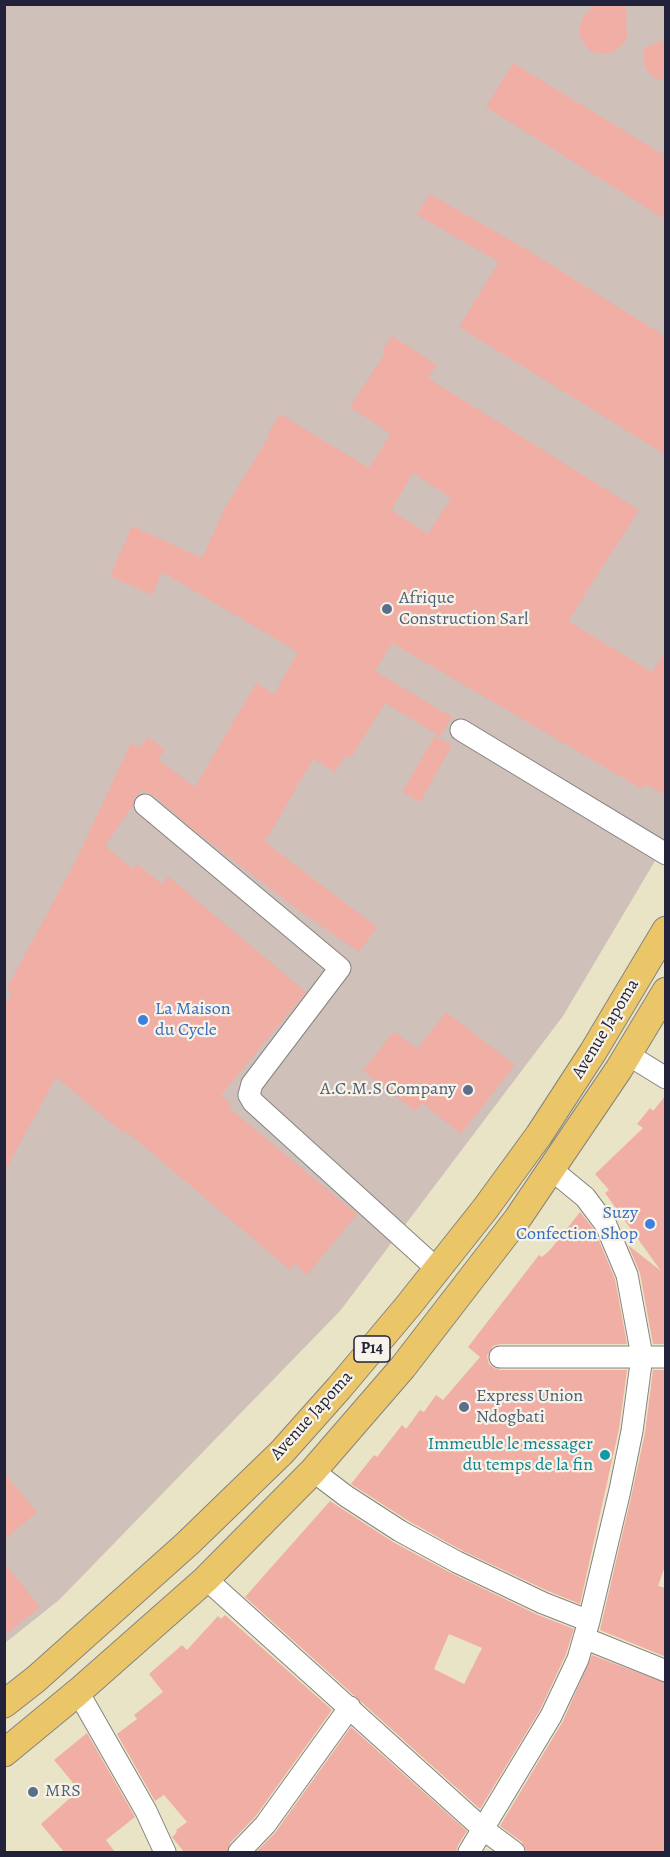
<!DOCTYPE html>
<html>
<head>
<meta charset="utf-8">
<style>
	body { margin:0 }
	#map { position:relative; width:670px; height:1857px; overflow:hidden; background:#eae4c6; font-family:Alegreya,serif }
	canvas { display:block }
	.frame { position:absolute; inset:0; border:6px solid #22223b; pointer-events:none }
</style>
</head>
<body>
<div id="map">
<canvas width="670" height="1857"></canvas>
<div class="frame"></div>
</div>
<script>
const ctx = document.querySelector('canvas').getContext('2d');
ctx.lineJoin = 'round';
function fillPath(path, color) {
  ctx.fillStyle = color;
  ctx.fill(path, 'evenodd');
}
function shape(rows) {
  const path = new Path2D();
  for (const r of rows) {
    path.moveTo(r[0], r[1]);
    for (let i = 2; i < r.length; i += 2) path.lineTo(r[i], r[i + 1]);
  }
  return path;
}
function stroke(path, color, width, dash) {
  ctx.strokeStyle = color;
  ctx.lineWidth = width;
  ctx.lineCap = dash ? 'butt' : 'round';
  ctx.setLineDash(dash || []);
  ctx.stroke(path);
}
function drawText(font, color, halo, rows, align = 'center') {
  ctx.font = font + ' Alegreya,serif';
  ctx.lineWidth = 4.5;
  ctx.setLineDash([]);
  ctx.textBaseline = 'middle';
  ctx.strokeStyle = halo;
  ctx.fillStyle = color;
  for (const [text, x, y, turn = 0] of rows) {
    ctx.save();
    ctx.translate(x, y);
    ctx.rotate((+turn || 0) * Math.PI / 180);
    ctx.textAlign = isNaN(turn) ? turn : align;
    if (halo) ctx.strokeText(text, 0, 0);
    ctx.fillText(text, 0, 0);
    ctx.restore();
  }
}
fillPath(shape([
	[5,5,665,5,665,844,563,1016,340,1311,59,1600,5,1643]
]), '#cfc0ba');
fillPath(shape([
	[595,4,626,4,627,39,618,49,609,53,599,54,591,51,584,44,580,36,579,26,583,17],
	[666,39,666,81,653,77,648,72,644,65,644,48],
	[513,63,666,156,666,220,486,107],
	[430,194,531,252,666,337,666,455,459,327,499,262,417,215],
	[392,336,437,365,428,378,639,510,568,621,652,672,666,650,666,795,645,784,642,789,392,643,375,671,452,717,440,736,385,703,351,758,346,755,335,772,313,759,265,842,377,927,359,952,301,912,194,830,153,795,142,790,135,797,133,805,105,846,133,869,137,864,162,884,168,876,306,992,221,1095,232,1105,229,1108,357,1214,307,1275,294,1264,290,1270,126,1131,124,1134,56,1077,4,1173,4,1007,12,993,7,988,77,858,131,743,140,748,148,737,165,750,158,759,195,787,256,683,274,694,298,652,162,572,152,595,110,576,132,526,202,558,225,508,269,436,267,435,280,414,369,468,391,434,350,407,385,353,382,351],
	[413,473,451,498,428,534,391,510],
	[435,736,452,745,420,802,402,792],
	[446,1012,515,1065,461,1134,422,1103,415,1111,363,1071,394,1031,417,1049],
	[666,1095,666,1344,653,1344,640,1273,628,1245,661,1271,605,1193,609,1190,595,1174,643,1128,637,1124,650,1108,653,1111],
	[580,1212,595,1231,615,1279,627,1344,500,1344,493,1346,487,1356,489,1364,494,1368,500,1370,627,1370,619,1429,580,1604,548,1591,463,1551,407,1520,351,1484,374,1455,377,1457,402,1425,406,1429,420,1410,424,1412,436,1395,443,1400,480,1357,468,1347,539,1255,542,1257,550,1250],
	[653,1370,666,1370,666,1563,658,1586,666,1588,666,1657,600,1630,632,1493,645,1433],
	[4,1473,37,1512,4,1540],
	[330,1501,393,1542,451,1573,538,1615,574,1629,566,1654,540,1710,480,1809,245,1597],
	[449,1634,482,1648,464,1684,434,1669],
	[4,1563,40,1607,4,1636],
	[225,1615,332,1710,255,1817,230,1843,227,1852,184,1852,172,1837,177,1832,176,1830,187,1822,164,1795,155,1801,117,1734,137,1719,134,1715,163,1692,149,1674,182,1645,187,1650,218,1616,221,1619],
	[592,1655,666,1683,666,1852,527,1852,522,1842,500,1826,563,1721],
	[351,1727,467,1831,458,1845,456,1852,256,1852,275,1833],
	[87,1733,135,1817,106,1840,115,1852,64,1852,41,1824,79,1790,54,1760]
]), '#f1aea5');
const minor = shape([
	[461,730,666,854],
	[145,805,340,968,252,1084,249,1095,253,1102,437,1269],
	[627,1054,666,1078],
	[500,1357,666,1357],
	[313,1471,346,1496,400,1531,457,1562,543,1603,589,1621],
	[206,1579,483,1829,514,1852],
	[584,1638,666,1671],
	[78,1692,146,1811,165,1852],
	[239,1852,265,1825,350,1707],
	[469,1852,551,1716,578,1659,589,1621,620,1490,632,1431,642,1356,627,1275,606,1225,585,1197,552,1170]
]);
const major = shape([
	[4,1704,36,1679,188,1543,282,1452,339,1388,408,1306,485,1209,539,1135,593,1052,666,930],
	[4,1753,78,1692,206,1579,313,1471,403,1367,518,1218,619,1069,666,991]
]);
stroke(minor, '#868380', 23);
stroke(major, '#868380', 29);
stroke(minor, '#fff', 21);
stroke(major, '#eac669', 27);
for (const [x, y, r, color] of [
	[387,609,6,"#5c6f8a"],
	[143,1020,6,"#3f7fe0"],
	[468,1090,6,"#5c6f8a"],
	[650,1224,6,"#3f7fe0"],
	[464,1407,6,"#5c6f8a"],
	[605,1455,6,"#0f9aa8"],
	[33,1792,6,"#5c6f8a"]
]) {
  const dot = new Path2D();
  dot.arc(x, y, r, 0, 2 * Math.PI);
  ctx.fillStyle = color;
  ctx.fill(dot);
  stroke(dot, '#f7f3e8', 2);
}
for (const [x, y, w] of [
	[372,1349,36]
]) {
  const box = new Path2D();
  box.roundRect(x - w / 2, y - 13, w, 26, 4.5);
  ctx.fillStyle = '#f7f3e8';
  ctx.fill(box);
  stroke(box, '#22223b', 1.5);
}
drawText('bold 16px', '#22223b', null, [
	["P14",372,1349]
]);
drawText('18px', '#4e5e75', '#f7f3e8', [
	["Afrique",399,599],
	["Construction Sarl",399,620],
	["A.C.M.S Company",456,1090,"right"],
	["Express Union",476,1397],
	["Ndogbati",476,1418],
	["MRS",45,1792]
], 'left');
drawText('18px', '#366cbe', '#f7f3e8', [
	["La Maison",155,1010],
	["du Cycle",155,1031],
	["Suzy",638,1214,"right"],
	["Confection Shop",638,1235,"right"]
], 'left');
drawText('18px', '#22223b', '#f7f3e8', [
	["Avenue Japoma",606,1029,-59],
	["Avenue Japoma",312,1416,-48]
]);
drawText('18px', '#0d838f', '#f7f3e8', [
	["Immeuble le messager",593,1445],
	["du temps de la fin",593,1466]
], 'right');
</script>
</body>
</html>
